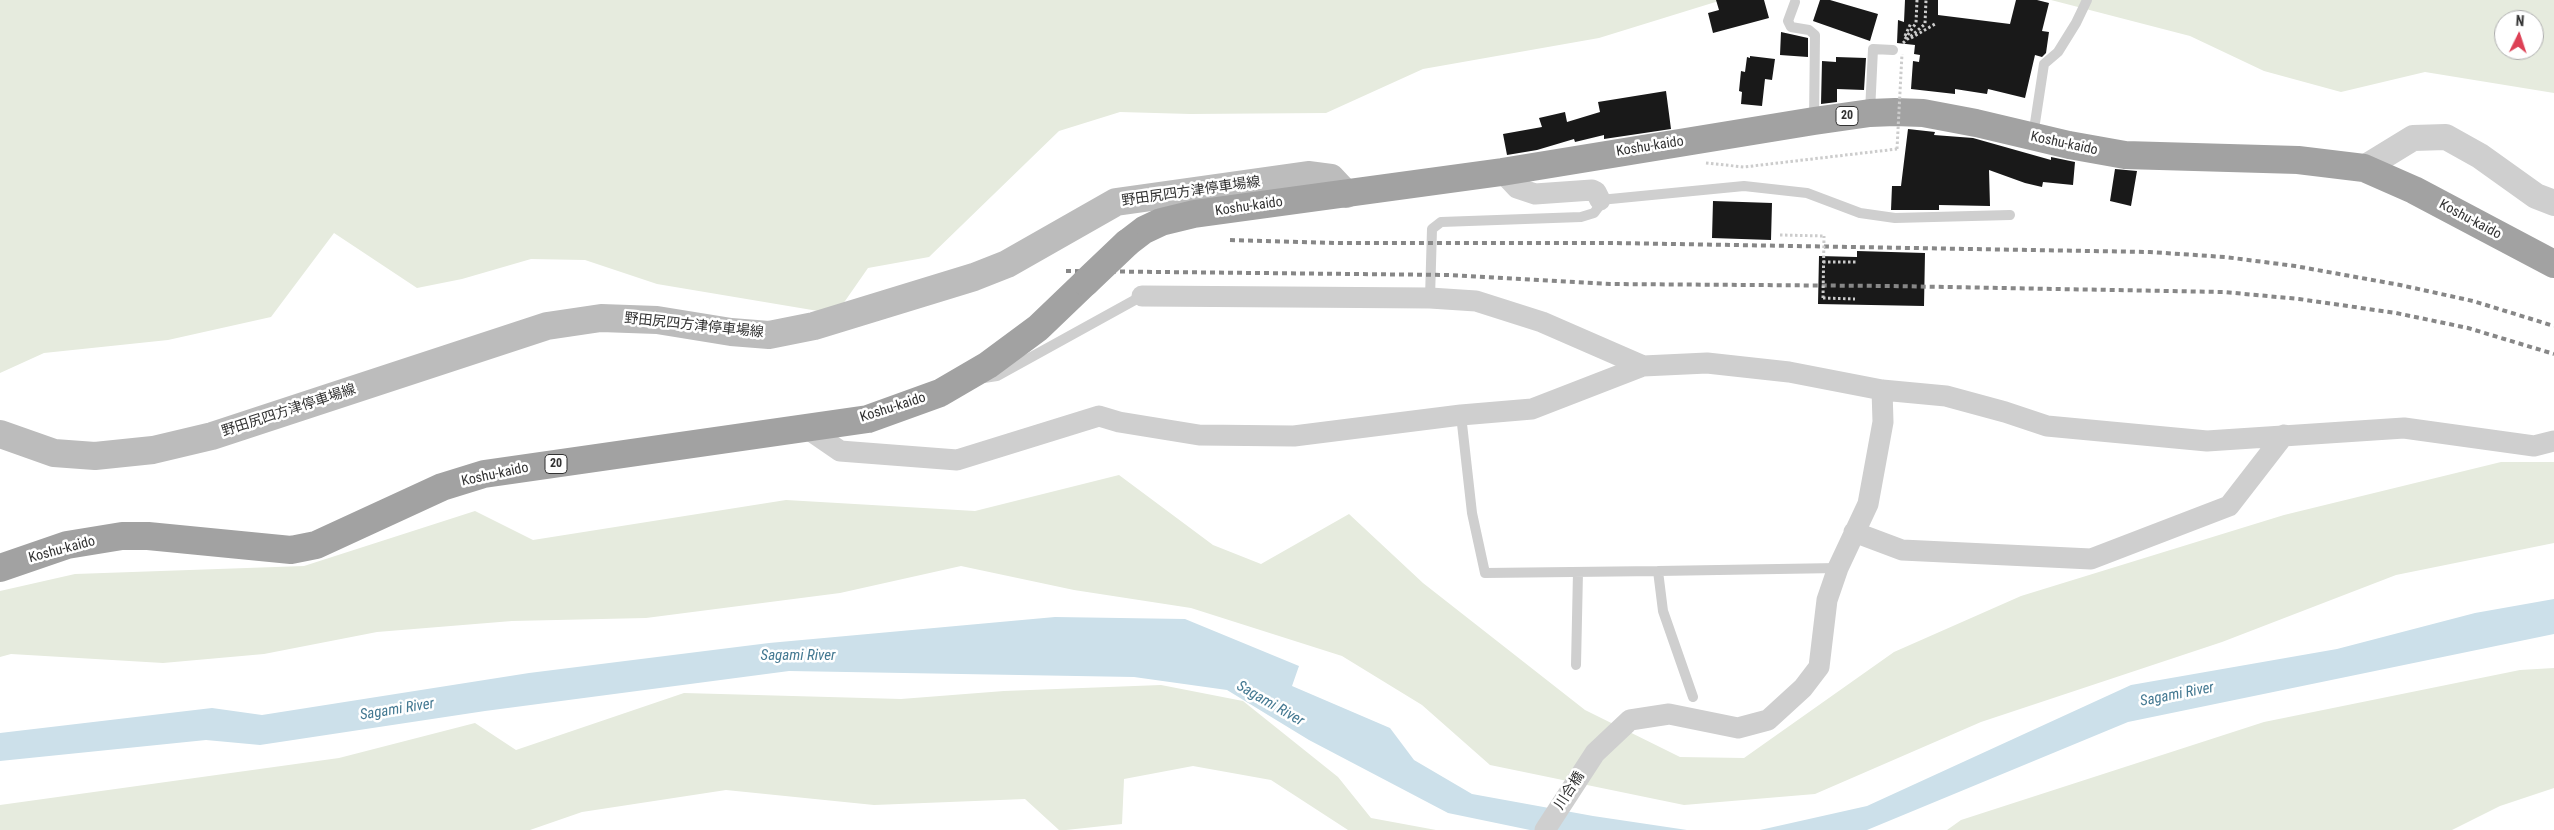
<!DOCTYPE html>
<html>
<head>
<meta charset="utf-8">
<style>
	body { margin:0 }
	#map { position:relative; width:2554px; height:830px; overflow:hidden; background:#fff; font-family:"Roboto Condensed",sans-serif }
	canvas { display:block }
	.north { position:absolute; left:2494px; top:10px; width:50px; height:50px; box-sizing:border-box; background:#fff; border:1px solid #adadad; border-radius:50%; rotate:4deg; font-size:14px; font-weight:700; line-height:20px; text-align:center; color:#323232 }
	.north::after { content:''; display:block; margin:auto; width:18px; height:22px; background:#dd4055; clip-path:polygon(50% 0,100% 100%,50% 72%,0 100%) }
</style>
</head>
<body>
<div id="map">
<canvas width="2554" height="830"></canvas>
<div class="north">N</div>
</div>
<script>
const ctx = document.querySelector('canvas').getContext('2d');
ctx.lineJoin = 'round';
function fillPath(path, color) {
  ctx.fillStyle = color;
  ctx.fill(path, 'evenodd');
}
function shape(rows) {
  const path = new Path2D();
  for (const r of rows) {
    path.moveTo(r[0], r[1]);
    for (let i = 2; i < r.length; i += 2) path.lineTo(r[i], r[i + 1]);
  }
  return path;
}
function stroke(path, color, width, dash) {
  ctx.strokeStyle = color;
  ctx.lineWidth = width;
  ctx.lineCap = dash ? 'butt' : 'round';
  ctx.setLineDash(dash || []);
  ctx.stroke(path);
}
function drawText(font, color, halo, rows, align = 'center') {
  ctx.font = font + ' "Roboto Condensed","Noto Sans JP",sans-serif';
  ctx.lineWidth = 5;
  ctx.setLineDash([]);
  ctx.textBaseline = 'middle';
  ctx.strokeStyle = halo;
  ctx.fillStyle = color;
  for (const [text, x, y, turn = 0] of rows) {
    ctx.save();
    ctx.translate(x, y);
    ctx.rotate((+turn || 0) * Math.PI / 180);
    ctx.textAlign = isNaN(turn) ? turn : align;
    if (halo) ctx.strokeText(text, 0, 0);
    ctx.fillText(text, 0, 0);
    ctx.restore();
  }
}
fillPath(shape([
	[0,0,1722,0,1599,38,1423,69,1326,113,1190,114,1120,112,1059,131,929,257,868,268,836,314,657,284,585,260,531,259,462,279,417,288,334,233,271,317,168,340,44,353,0,373],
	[2051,0,2554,0,2554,93,2425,72,2341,92,2264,71,2190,36],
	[2504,20,2534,20,2534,50,2504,50],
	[2501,462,2554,462,2554,543,2396,575,2222,642,1981,722,1815,794,1684,805,1490,765,1422,705,1342,656,1191,608,1074,590,961,566,840,593,646,618,512,621,377,632,264,654,163,663,11,654,0,657,0,591,75,574,304,566,475,511,533,540,786,500,975,511,1119,475,1213,545,1261,564,1349,514,1423,583,1585,710,1680,757,1744,758,1894,652,2021,596,2284,515],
	[2554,668,2554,788,2500,806,2452,830,1947,830,1961,820,2264,722,2520,670],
	[1161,685,1243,701,1338,777,1371,818,1436,830,1348,830,1271,780,1193,766,1124,779,1122,824,1066,830,1059,830,1025,799,874,805,726,790,582,812,530,830,0,830,0,805,339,758,475,723,516,750,684,693,901,699,1004,691]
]), '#e6ebde');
fillPath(shape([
	[2554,599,2554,634,2128,722,1867,830,1760,830,1867,806,2131,685,2337,649,2475,613],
	[1055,617,1185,619,1299,666,1292,686,1390,728,1414,760,1472,794,1593,816,1687,830,1530,830,1448,813,1309,740,1227,690,1134,677,789,671,485,711,260,745,206,740,0,761,0,733,212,708,262,715,529,673,769,643]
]), '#cce0ea');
fillPath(shape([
	[1716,0,1764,0,1769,18,1713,33,1708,13,1719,10],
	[1820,0,1830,0,1878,14,1870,41,1813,21],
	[1905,0,1938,0,1938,15,2010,24,2016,0,2037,0,2049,3,2042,31,2049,32,2046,53,2042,57,2035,55,2025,98,1988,89,1987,94,1955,89,1955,94,1911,89,1913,61,1919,62,1920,55,1914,54,1915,45,1897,43,1898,20,1904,22],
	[1781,32,1808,38,1808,57,1780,55],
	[1750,56,1775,59,1772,80,1765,79,1762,106,1741,104,1742,92,1739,91,1741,71,1745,72,1747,57,1750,58],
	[1836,57,1866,58,1864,90,1837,89,1837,102,1821,104,1822,61,1836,62],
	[1666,91,1671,129,1604,139,1604,135,1575,142,1574,139,1537,150,1507,155,1503,134,1542,127,1539,118,1565,112,1567,122,1600,112,1598,102],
	[1908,129,1935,132,1934,135,1973,138,2051,160,2051,157,2075,162,2073,185,2043,182,2042,187,2025,183,1989,170,1990,206,1939,205,1939,210,1891,210,1892,186,1901,186],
	[2115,169,2137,171,2131,206,2110,201],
	[1713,201,1772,203,1771,240,1712,238],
	[1857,251,1925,253,1924,306,1818,304,1819,256,1857,257]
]), '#191919');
stroke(shape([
	[1905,36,1911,23],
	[1911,38,1935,24],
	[1905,39,1916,23,1917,0],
	[1903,43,1925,24,1926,0],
	[1706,163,1744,167,1897,149],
	[1780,235,1824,236],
	[1823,262,1857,262],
	[1823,298,1855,299]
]), '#ccc', 3, [2.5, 2.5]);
stroke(shape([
	[1795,2,1788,21,1791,27,1809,30,1815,35,1814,121],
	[1870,112,1873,49,1893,50],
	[2033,136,2044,64,2058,52,2076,23,2087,0],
	[1430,298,1432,229,1441,222,1581,217,1594,213,1600,205,1600,200,1744,186,1807,193,1860,213,1895,218,2010,215],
	[984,378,997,376,1142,296],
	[1461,415,1472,513,1485,573,1658,571,1663,611,1693,697],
	[1658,571,1838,568],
	[1576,665,1578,572]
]), '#cfcfcf', 10);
stroke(shape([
	[1502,172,1517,188,1535,194,1592,190,1596,192,1600,200],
	[1142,296,1430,298,1476,301,1542,322,1643,366],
	[808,429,840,451,957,460,1099,416,1119,422,1199,435,1294,436,1461,415,1532,409,1643,366,1707,363,1789,372,1882,390,1946,396,2005,412,2047,426,2207,441,2404,428,2534,446,2554,441],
	[1854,532,1902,550,2091,559,2229,506,2284,435],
	[1545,830,1595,753,1630,720,1669,714,1738,728,1768,720,1803,688,1819,667,1827,600,1838,568,1868,504,1883,422,1882,390]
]), '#cfcfcf', 21);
stroke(shape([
	[2364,168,2413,138,2446,137,2480,156,2536,196,2554,203]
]), '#cfcfcf', 26);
stroke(shape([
	[0,434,54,453,95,456,153,450,212,436,547,326,601,318,657,320,731,332,769,335,814,326,974,277,1007,264,1116,202,1308,175,1331,178,1346,194]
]), '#bcbcbc', 28);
stroke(shape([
	[1127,243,1144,230,1161,222,1194,214,1502,172,1814,121,1870,113,1895,112,1923,113,1976,123,2069,145,2125,155,2298,160,2364,168,2414,190,2554,264],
	[0,568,67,545,122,536,148,536,291,550,316,545,442,487,484,474,868,419,940,393,988,365,1038,328,1086,282]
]), '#a2a2a2', 28);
stroke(shape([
	[1230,240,1338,243,1614,243,2150,252,2225,257,2295,266,2400,285,2473,301,2554,326],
	[1066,271,1449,275,1610,284,1891,286,2224,292,2299,299,2396,313,2468,328,2554,354]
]), '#878787', 4, [5, 4]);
stroke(shape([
	[1897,149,1902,54],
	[1823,298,1824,236]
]), '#ccc', 3, [2.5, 2.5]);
stroke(shape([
	[1086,282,1127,243]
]), '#a2a2a2', 28);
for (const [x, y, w] of [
	[1847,116,22],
	[556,464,22]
]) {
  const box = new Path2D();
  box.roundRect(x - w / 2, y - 9.5, w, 19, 4);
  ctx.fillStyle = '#fff';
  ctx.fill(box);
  stroke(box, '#323232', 1);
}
drawText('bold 12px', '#323232', null, [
	["20",1847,116],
	["20",556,464]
]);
drawText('14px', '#323232', '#fff', [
	["Koshu-kaido",2064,144,12],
	["Koshu-kaido",1650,147,-9],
	["野田尻四方津停車場線",1191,192,-8],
	["Koshu-kaido",1249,207,-8],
	["Koshu-kaido",2470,220,28],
	["野田尻四方津停車場線",694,326,6],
	["Koshu-kaido",893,408,-18],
	["野田尻四方津停車場線",289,411,-18],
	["Koshu-kaido",495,475,-12],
	["Koshu-kaido",62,550,-15],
	["川合橋",1570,791,-57]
]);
drawText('italic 15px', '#437891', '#fff', [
	["Sagami River",798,656],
	["Sagami River",2177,695,-11],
	["Sagami River",1270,704,30],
	["Sagami River",397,710,-9]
]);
</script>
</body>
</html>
